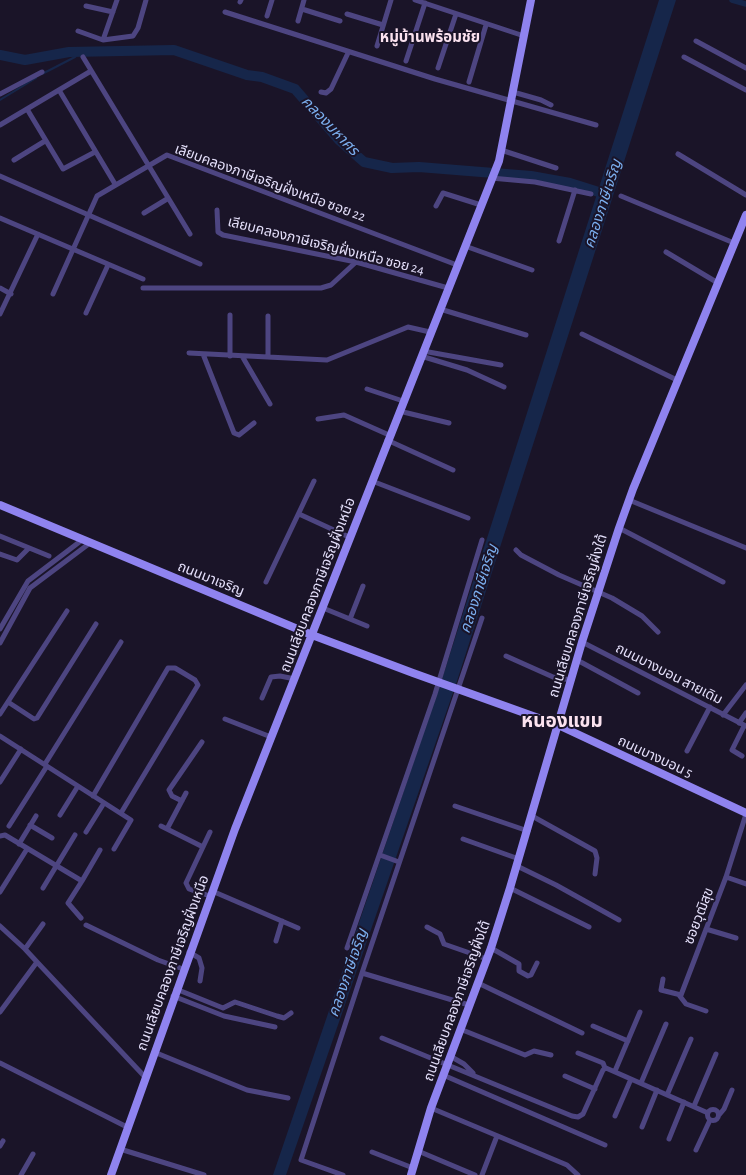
<!DOCTYPE html>
<html>
<head>
<meta charset="utf-8">
<style>
	body { margin:0 }
	canvas { display:block; background:#1a1428 }
</style>
</head>
<body>
<canvas width="746" height="1175"></canvas>
<script>
const ctx = document.querySelector('canvas').getContext('2d');
ctx.lineJoin = 'round';
function fillPath(path, color) {
  ctx.fillStyle = color;
  ctx.fill(path, 'evenodd');
}
function shape(rows) {
  const path = new Path2D();
  for (const r of rows) {
    if (r.length === 3) {
      path.moveTo(r[0] + r[2], r[1]);
      path.arc(r[0], r[1], r[2], 0, 2 * Math.PI);
      continue;
    }
    path.moveTo(r[0], r[1]);
    for (let i = 2; i < r.length; i += 2) path.lineTo(r[i], r[i + 1]);
  }
  return path;
}
function stroke(path, color, width, dash) {
  ctx.strokeStyle = color;
  ctx.lineWidth = width;
  ctx.lineCap = dash ? 'butt' : 'round';
  ctx.setLineDash(dash || []);
  ctx.stroke(path);
}
function drawText(font, color, halo, rows, align = 'center') {
  ctx.font = font + ' "Alegreya Sans","Noto Sans Thai",sans-serif';
  ctx.lineWidth = 4;
  ctx.setLineDash([]);
  ctx.textBaseline = 'middle';
  ctx.strokeStyle = halo;
  ctx.fillStyle = color;
  for (const [text, x, y, turn = 0] of rows) {
    ctx.save();
    ctx.translate(x, y);
    ctx.rotate((+turn || 0) * Math.PI / 180);
    ctx.textAlign = isNaN(turn) ? turn : align;
    if (halo) ctx.strokeText(text, 0, 0);
    ctx.fillText(text, 0, 0);
    ctx.restore();
  }
}
fillPath(shape([
	[659,0,676,0,456,684,286,1175,273,1175,442,679]
]), '#16264a');
stroke(shape([
	[42,74,75,57,81,51],
	[0,100,36,78]
]), '#16264a', 2);
stroke(shape([
	[732,0,746,4]
]), '#16264a', 5.5);
stroke(shape([
	[0,55,25,60,69,52,174,50,247,75,262,77,295,89,339,140,364,162,392,168,419,167,531,176,570,183,605,194]
]), '#16264a', 10);
stroke(shape([
	[415,0,524,36],
	[240,2,241,0],
	[86,6,113,12],
	[302,9,340,21],
	[225,12,435,79,596,125],
	[347,14,383,25],
	[267,16,272,0],
	[298,21,304,0],
	[78,31,103,40,133,36,138,28,146,0],
	[103,40,117,0],
	[696,41,746,68],
	[377,46,391,0],
	[83,57,190,234],
	[684,57,746,90],
	[406,61,425,3],
	[438,68,456,14],
	[469,82,486,25],
	[59,90,115,184],
	[321,92,326,93,331,89,348,53],
	[513,92,541,100,551,105],
	[0,94,42,72],
	[27,109,63,169,95,152],
	[0,125,91,71],
	[501,150,556,168],
	[678,154,746,195],
	[14,160,45,141],
	[0,176,200,264],
	[491,178,535,182,591,194],
	[621,196,734,243],
	[436,206,443,193,481,205],
	[217,210,218,232,223,235,356,262,448,288],
	[144,213,167,199],
	[0,218,143,279],
	[559,241,575,190],
	[465,246,532,270],
	[666,252,718,283],
	[0,288,11,294],
	[143,288,321,288,331,285,356,262],
	[53,294,97,196,167,155,457,265],
	[440,309,526,335],
	[86,313,108,265],
	[0,314,38,234],
	[230,315,230,356],
	[268,316,268,357],
	[582,334,677,380],
	[423,351,501,365],
	[189,353,327,360,408,327,430,332],
	[203,354,234,433,239,435,254,423],
	[242,356,270,404],
	[421,356,467,370,504,387],
	[367,389,403,401],
	[399,411,449,423],
	[318,419,344,415,389,435],
	[387,440,453,470],
	[372,481,468,518],
	[629,500,746,548],
	[299,514,349,537],
	[619,528,723,582],
	[0,536,49,556],
	[516,550,521,555,559,575,612,598,642,616,658,632],
	[0,554,17,560,29,548],
	[266,582,314,481],
	[323,608,367,626],
	[350,619,363,586],
	[0,629,28,581,82,540],
	[582,642,746,726],
	[0,643,30,588,90,543],
	[506,656,553,677,571,680],
	[577,660,638,693],
	[262,698,271,677,280,676,295,679],
	[8,702,34,719,37,718,96,624],
	[0,714,67,611],
	[723,715,746,685],
	[225,719,271,737],
	[739,723,746,713],
	[0,736,131,820,114,849],
	[687,751,710,707],
	[742,756,732,750,744,726],
	[45,764,121,642],
	[0,782,21,749],
	[93,796,168,668,175,668,195,680,198,685,121,813],
	[182,801,172,796,169,790,202,742],
	[455,806,528,831],
	[60,815,78,786],
	[532,816,595,851,597,858,595,874],
	[30,825,52,838],
	[9,826,47,766],
	[161,826,203,847],
	[167,829,186,793],
	[86,832,104,803],
	[0,836,5,835,82,881,100,850],
	[463,839,519,859],
	[19,844,36,816],
	[380,855,399,862],
	[517,866,556,885,619,920],
	[726,877,746,884],
	[43,888,75,835],
	[510,888,589,927],
	[212,891,298,928],
	[0,892,27,849],
	[210,896,189,889,186,883,210,832],
	[81,918,68,903,82,881],
	[86,925,158,960,183,969],
	[0,926,25,949],
	[427,927,440,934,444,944,487,959],
	[706,929,736,938],
	[276,941,282,921],
	[347,948,435,694,482,540],
	[491,948,519,964,519,971,528,976,531,975,537,963],
	[189,952,199,958,202,968,200,981],
	[37,962,25,949,43,924],
	[362,973,482,618],
	[663,979,661,990,681,995,726,877,746,814],
	[478,983,582,1033],
	[176,989,223,1008,235,1002,277,1016,284,1018,291,1013],
	[679,995,686,1004,706,1011],
	[173,996,224,1016,275,1027],
	[0,1012,37,962,145,1077],
	[593,1026,628,1041],
	[460,1029,525,1055,534,1051,551,1055],
	[382,1038,572,1116,578,1117,583,1114,603,1070,606,1068,708,1113],
	[154,1052,247,1090,288,1098],
	[578,1053,603,1063,605,1068],
	[450,1056,464,1064,473,1073],
	[0,1063,127,1127],
	[615,1071,640,1012],
	[443,1075,605,1145],
	[565,1076,595,1089],
	[641,1083,666,1024],
	[667,1095,691,1039],
	[694,1106,716,1054],
	[431,1108,567,1165,578,1175],
	[713,1115,5.5],
	[719,1115,724,1109,732,1090],
	[615,1116,631,1079],
	[642,1127,657,1090],
	[669,1139,684,1102],
	[0,1146,3,1141],
	[120,1149,204,1175],
	[696,1150,710,1120],
	[418,1151,475,1175],
	[372,1152,413,1168],
	[21,1175,33,1154],
	[343,1175,301,1160,362,973,469,1005],
	[482,1175,497,1136]
]), '#4d4581', 5);
stroke(shape([
	[0,505,312,635,413,673,558,725,746,813],
	[111,1175,235,829,499,161,531,0],
	[411,1175,431,1108,491,948,510,888,582,642,619,528,633,489,746,215]
]), '#8f83ef', 8);
drawText('14px', '#e5e0fb', '#1a1428', [
	["เลียบคลองภาษีเจริญฝั่งเหนือ ซอย 22",270,183,20],
	["เลียบคลองภาษีเจริญฝั่งเหนือ ซอย 24",326,246,14],
	["ถนนมาเจริญ",211,579,22],
	["ถนนเลียบคลองภาษีเจริญฝั่งเหนือ",318,585,-69],
	["ถนนเลียบคลองภาษีเจริญฝั่งใต้",578,616,-73],
	["ถนนบางบอน สายเดิม",669,674,27],
	["ถนนบางบอน 5",655,757,25],
	["ซอยวุฒิสุข",699,916,-69],
	["ถนนเลียบคลองภาษีเจริญฝั่งเหนือ",173,963,-70],
	["ถนนเลียบคลองภาษีเจริญฝั่งใต้",457,1001,-70]
]);
drawText('bold 15px', '#fbe2ef', '#1a1428', [
	["หมู่บ้านพร้อมชัย",430,37]
]);
drawText('italic 15px', '#7baeee', '#1a1428', [
	["คลองมหาศร",330,126,46],
	["คลองภาษีเจริญ",603,204,-72],
	["คลองภาษีเจริญ",479,589,-72],
	["คลองภาษีเจริญ",348,973,-71]
]);
drawText('bold 19px', '#fbe2ef', '#1a1428', [
	["หนองแขม",562,721]
]);
</script>
</body>
</html>
